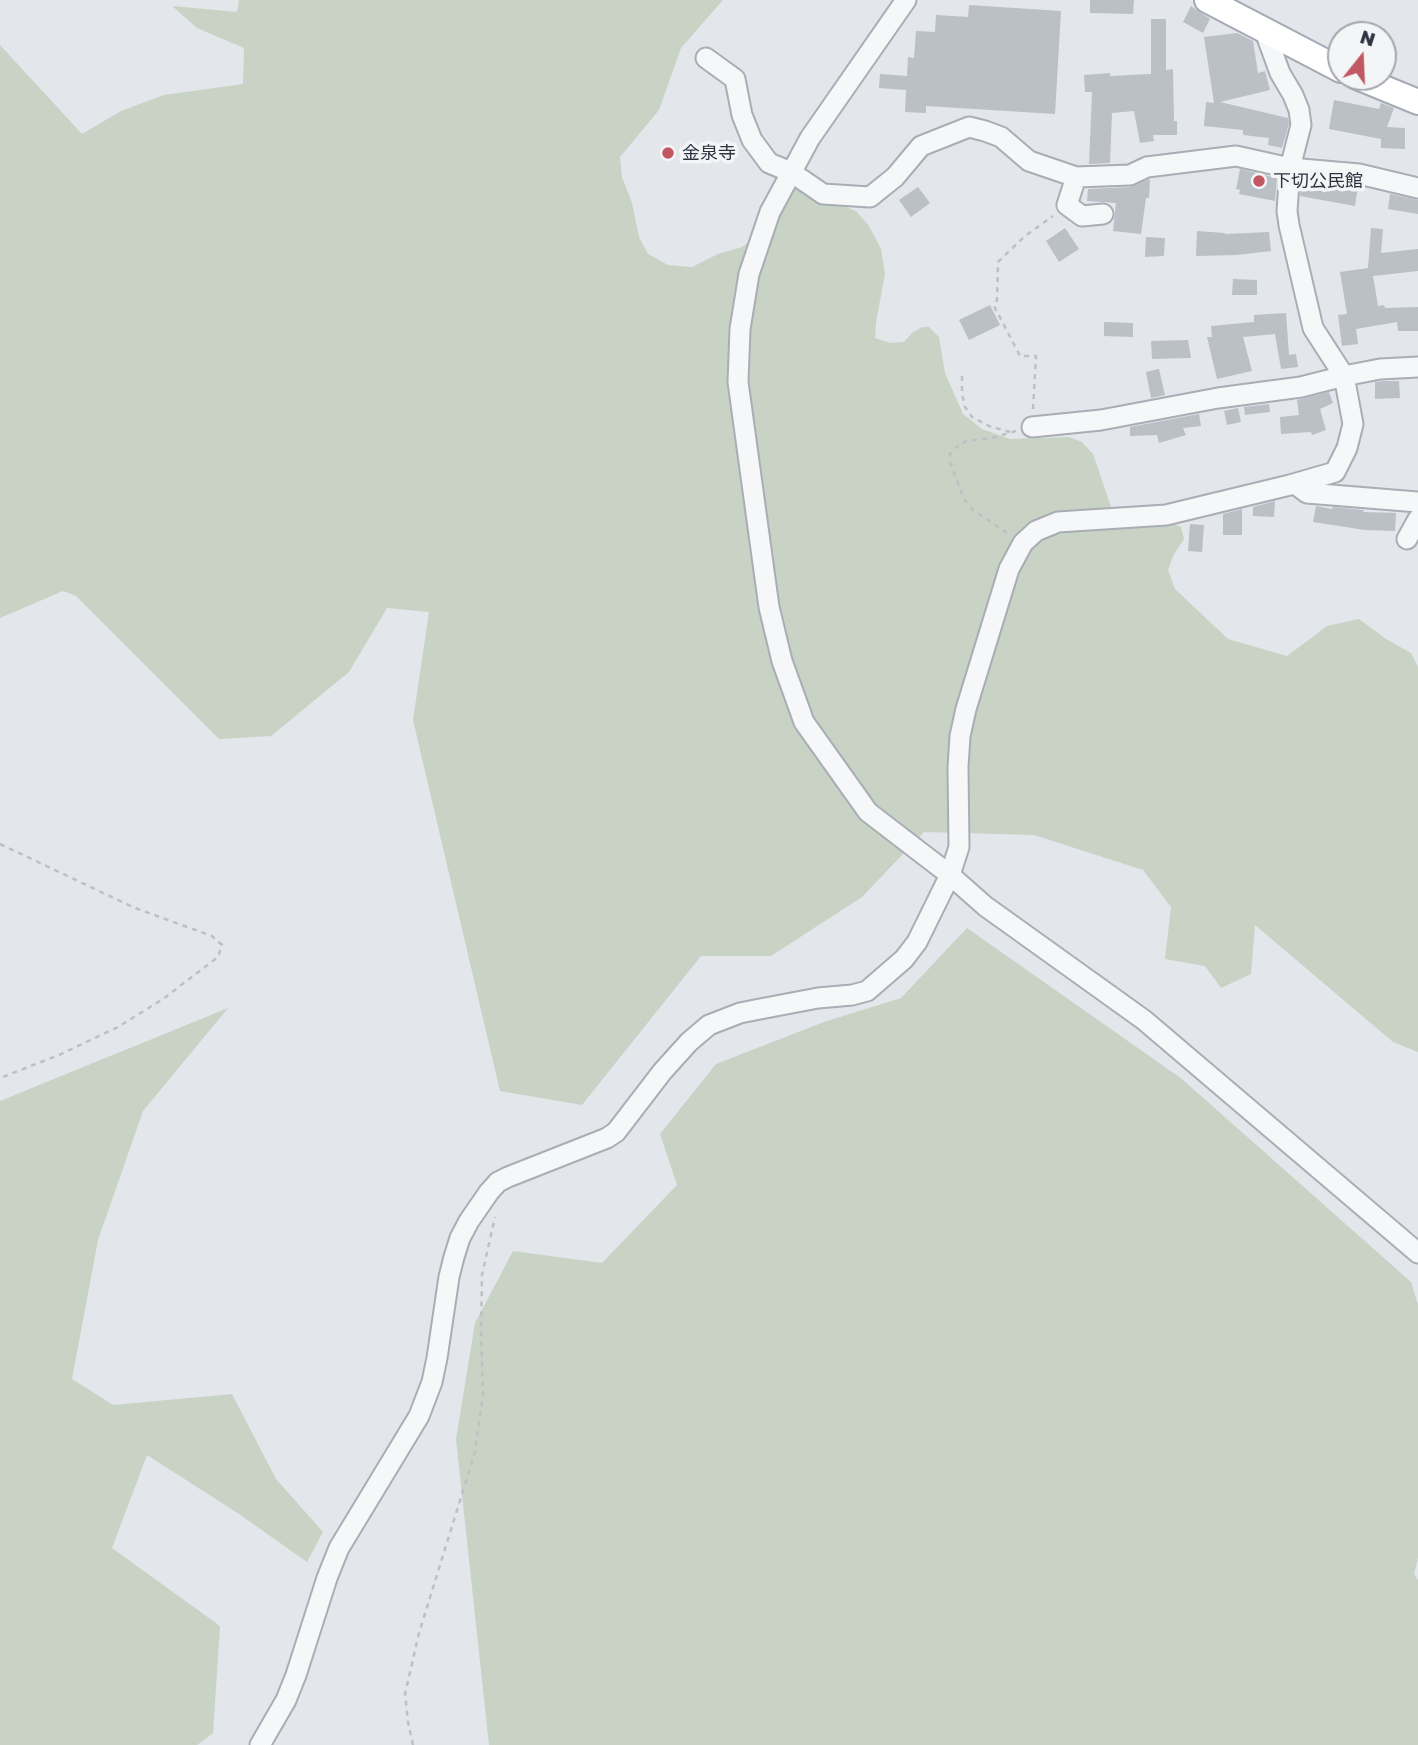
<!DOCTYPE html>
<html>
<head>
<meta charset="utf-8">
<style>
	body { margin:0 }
	#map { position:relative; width:1418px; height:1745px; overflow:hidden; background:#e3e6ea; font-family:"Golos Text",sans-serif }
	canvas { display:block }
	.north { position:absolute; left:1327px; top:21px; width:70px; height:70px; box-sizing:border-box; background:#f3f5f7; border:2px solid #a4a7ae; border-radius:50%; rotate:18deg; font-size:19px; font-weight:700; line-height:28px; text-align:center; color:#2d3340 }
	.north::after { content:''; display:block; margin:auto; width:24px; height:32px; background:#c15761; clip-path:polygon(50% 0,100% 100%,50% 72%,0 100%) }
</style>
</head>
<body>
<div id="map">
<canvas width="1418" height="1745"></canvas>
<div class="north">N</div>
</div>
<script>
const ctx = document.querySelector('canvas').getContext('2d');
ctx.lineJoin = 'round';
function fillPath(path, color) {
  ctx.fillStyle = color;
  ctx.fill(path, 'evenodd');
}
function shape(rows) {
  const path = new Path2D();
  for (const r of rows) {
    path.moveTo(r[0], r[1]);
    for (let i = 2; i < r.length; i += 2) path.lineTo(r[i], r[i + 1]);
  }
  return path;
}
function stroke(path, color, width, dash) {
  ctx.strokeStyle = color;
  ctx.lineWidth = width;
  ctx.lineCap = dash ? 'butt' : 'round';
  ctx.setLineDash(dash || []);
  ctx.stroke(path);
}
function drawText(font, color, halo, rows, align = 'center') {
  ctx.font = font + ' "Golos Text","Noto Sans JP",sans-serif';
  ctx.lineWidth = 7;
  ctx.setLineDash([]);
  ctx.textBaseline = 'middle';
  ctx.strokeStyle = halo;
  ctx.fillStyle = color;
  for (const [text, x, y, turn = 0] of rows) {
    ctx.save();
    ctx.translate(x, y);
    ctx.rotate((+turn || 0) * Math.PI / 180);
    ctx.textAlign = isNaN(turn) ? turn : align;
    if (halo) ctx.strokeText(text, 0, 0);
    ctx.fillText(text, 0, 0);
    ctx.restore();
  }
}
fillPath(shape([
	[239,0,723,0,681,48,659,110,620,157,622,177,632,203,639,237,648,254,668,265,692,267,718,254,742,247,771,226,788,203,795,186,856,211,869,226,881,249,885,274,876,322,875,338,890,343,904,342,912,333,922,327,929,327,939,337,945,373,963,414,982,429,1010,439,1069,437,1082,442,1093,454,1113,513,1164,520,1181,527,1184,539,1174,554,1168,570,1175,589,1228,639,1287,656,1327,626,1359,619,1386,639,1411,653,1418,667,1418,1052,1393,1042,1255,925,1251,974,1221,988,1205,966,1165,959,1171,907,1143,870,1034,835,924,832,862,897,771,956,701,956,582,1105,500,1091,413,720,429,612,387,608,349,672,271,736,219,739,76,596,63,591,0,618,0,45,82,134,121,111,164,95,243,84,244,48,197,28,172,6,237,12],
	[967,928,1182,1079,1411,1282,1418,1305,1418,1558,1414,1574,1418,1580,1418,1745,489,1745,456,1439,475,1323,513,1251,602,1263,677,1185,660,1134,716,1064,824,1022,901,998],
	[228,1008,143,1111,98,1240,72,1379,113,1405,232,1394,276,1479,323,1532,307,1562,239,1514,147,1455,112,1548,220,1626,213,1733,197,1745,0,1745,0,1101]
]), '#c8d3c5');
fillPath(shape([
	[1090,0,1134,0,1133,14,1090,13],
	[969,5,1061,11,1055,114,926,106,926,113,905,112,906,90,879,88,880,74,907,76,908,57,914,58,916,31,935,32,936,15,968,17],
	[1191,6,1210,19,1203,33,1183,22],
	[1151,19,1166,19,1166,70,1173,69,1174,121,1177,121,1177,135,1153,135,1154,141,1140,143,1134,111,1112,113,1110,163,1089,164,1092,92,1085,92,1084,75,1110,73,1110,76,1151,74],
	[1237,33,1253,41,1258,73,1265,71,1270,90,1220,102,1288,118,1289,124,1282,148,1268,145,1269,138,1243,135,1243,130,1204,126,1206,102,1214,103,1204,37],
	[1334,100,1379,109,1381,103,1394,108,1387,127,1405,128,1405,149,1381,148,1381,139,1329,129],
	[1240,169,1277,178,1275,201,1239,194,1240,190,1236,189],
	[1150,179,1149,198,1146,198,1141,234,1113,231,1116,203,1087,201,1088,189,1130,187],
	[1301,181,1358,186,1355,206,1300,196],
	[918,187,930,203,911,217,899,200],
	[1390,194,1418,200,1418,214,1388,209],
	[1065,228,1079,249,1059,262,1046,241],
	[1371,228,1383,229,1381,253,1418,249,1418,271,1373,276,1378,306,1384,305,1385,308,1418,307,1418,331,1398,331,1397,322,1356,329,1358,344,1342,346,1338,315,1347,314,1340,272,1368,268],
	[1197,231,1225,233,1225,234,1269,232,1271,251,1237,255,1196,256],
	[1146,237,1165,238,1164,256,1145,257],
	[1233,279,1257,280,1257,295,1232,295],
	[990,305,1000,325,969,340,959,320],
	[1286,313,1289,355,1296,354,1298,367,1281,369,1275,334,1243,337,1252,371,1217,379,1207,337,1212,337,1211,326,1254,322,1254,315],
	[1104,322,1133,323,1133,337,1104,336],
	[1188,340,1191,358,1152,359,1151,341],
	[1159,369,1165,395,1151,398,1146,372],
	[1383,381,1399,381,1400,398,1375,399,1375,382],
	[1329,392,1333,403,1320,409,1326,430,1312,435,1311,432,1281,434,1280,417,1299,415,1297,400],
	[1269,404,1270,412,1245,415,1244,407],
	[1238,408,1241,422,1227,425,1224,411],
	[1199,414,1201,426,1183,428,1186,435,1159,443,1157,435,1130,436,1130,427],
	[1275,501,1274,517,1253,516,1253,507],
	[1316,506,1332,509,1333,507,1364,510,1363,512,1396,513,1395,531,1365,530,1313,522],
	[1242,509,1242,535,1223,535,1223,514],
	[1190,524,1204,525,1202,552,1188,551]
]), '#bbbfc6');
const minor = shape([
	[906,0,810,138,770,212,749,274,740,329,738,382,769,607,782,661,804,722,868,812,950,875,985,906,1144,1020,1418,1253],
	[706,58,735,79,742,115,752,140,769,163,791,172,823,194,870,197,895,177,921,146,969,127,985,131,1001,137,1029,161,1076,177,1130,175,1147,167,1236,156,1290,168,1359,174,1418,188],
	[1076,177,1067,205,1082,216,1103,214],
	[1032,427,1101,420,1218,398,1301,387,1344,376,1380,369,1418,367],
	[1295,484,1307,493,1418,502],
	[1407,539,1418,519],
	[260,1745,286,1700,296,1675,327,1578,339,1548,419,1416,432,1382,437,1358,449,1277,454,1257,460,1238,469,1221,489,1192,498,1182,508,1177,607,1138,616,1132,662,1072,689,1042,709,1025,740,1013,760,1009,818,998,852,995,867,991,904,959,917,942,950,875,959,847,958,767,960,736,966,709,1009,569,1023,543,1036,531,1058,522,1166,515,1290,485,1335,472,1347,448,1353,424,1344,376,1313,328,1289,225,1287,211,1290,168,1301,125,1299,110,1293,95,1280,73,1264,29]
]);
const major = shape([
	[1207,0,1341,70],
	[1357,77,1418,102]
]);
stroke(minor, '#a9adb4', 23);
stroke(major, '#a4aab4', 28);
stroke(shape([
	[962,376,962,394,965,407,972,417,989,426,1010,432],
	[1033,409,1036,356,1020,356,994,306,997,300,998,262,1025,236,1053,216],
	[1007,533,973,510,964,499,950,462,950,454,955,448,966,441,992,438,1016,431],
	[0,844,135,908,212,936,222,945,218,957,163,999,118,1027,59,1055,0,1078],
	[413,1745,408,1722,405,1694,419,1633,475,1452,483,1394,481,1330,482,1275,495,1217]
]), '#bec0c5', 2.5, [5, 5]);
stroke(minor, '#f6f7f9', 19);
stroke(major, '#fff', 24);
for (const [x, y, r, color] of [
	[668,153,7,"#c15761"],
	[1259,181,7,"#c15761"]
]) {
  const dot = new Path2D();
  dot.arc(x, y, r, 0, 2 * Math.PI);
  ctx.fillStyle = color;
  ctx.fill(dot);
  stroke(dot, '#f3f5f7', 2.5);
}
drawText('18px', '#2d3340', '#f3f5f7', [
	["金泉寺",682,153],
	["下切公民館",1273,181]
], 'left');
</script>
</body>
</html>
